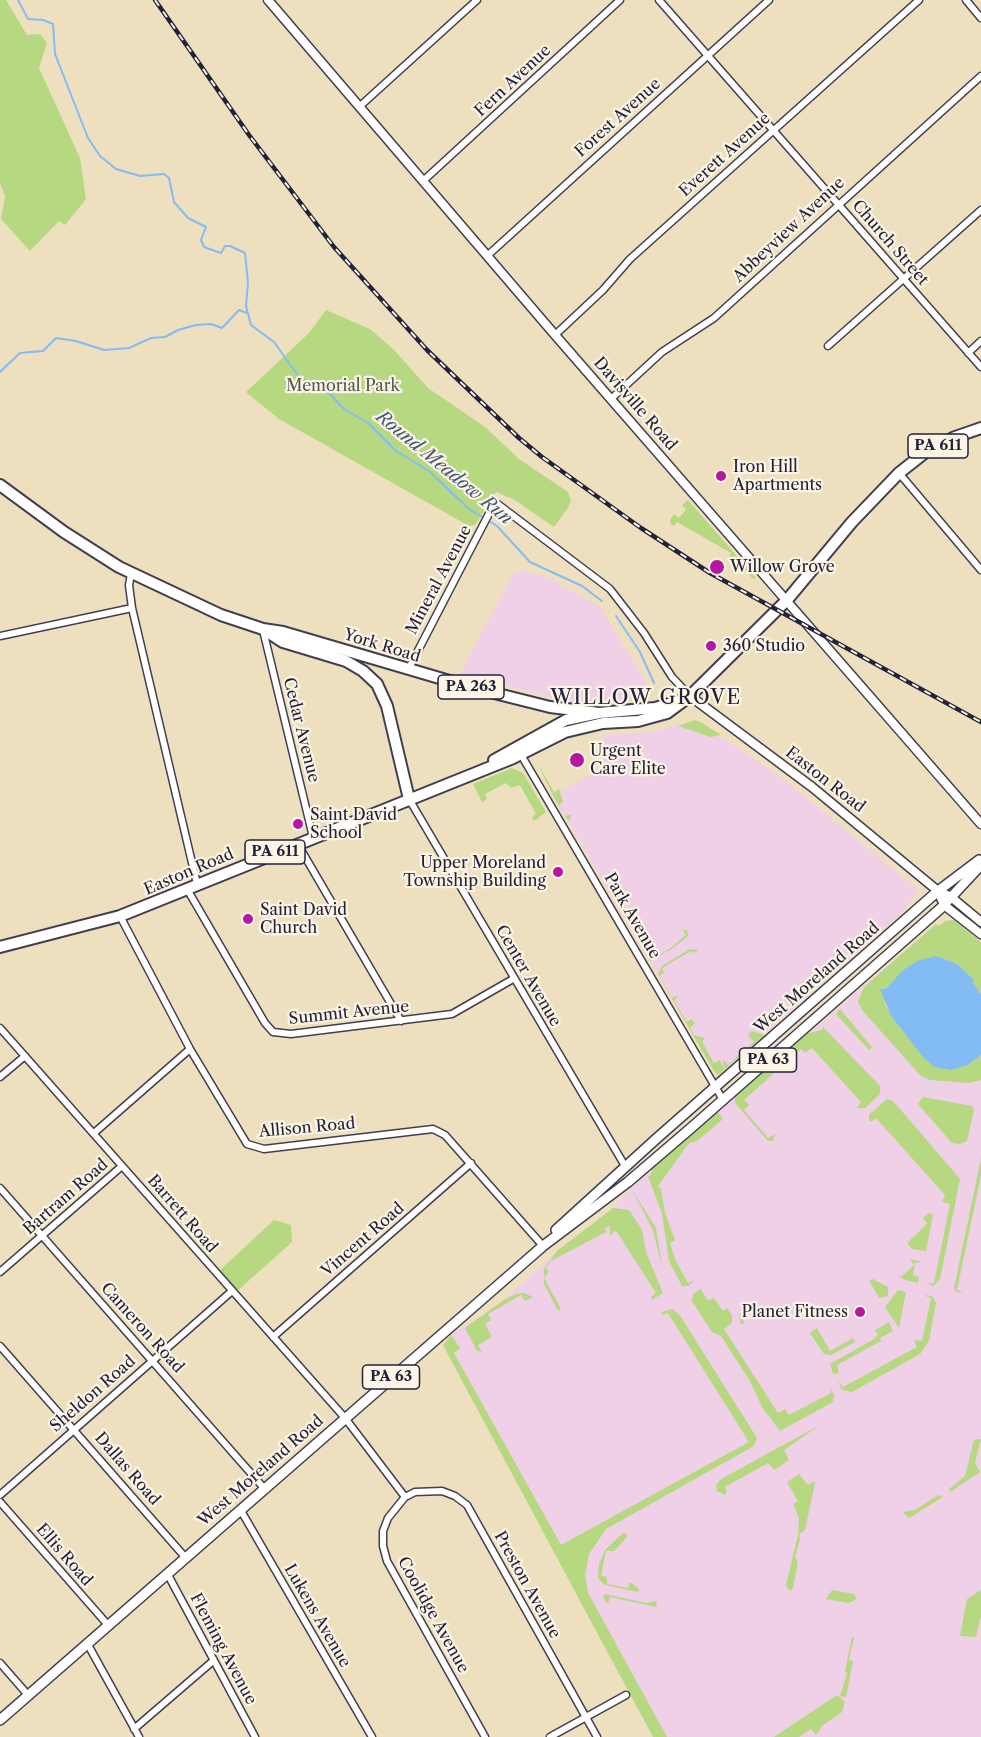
<!DOCTYPE html>
<html>
<head>
<meta charset="utf-8">
<style>
	body { margin:0 }
	canvas { display:block; background:#eee0bf }
</style>
</head>
<body>
<canvas width="981" height="1737"></canvas>
<script>
const ctx = document.querySelector('canvas').getContext('2d');
ctx.lineJoin = 'round';
function fillPath(path, color) {
  ctx.fillStyle = color;
  ctx.fill(path, 'evenodd');
}
function shape(rows) {
  const path = new Path2D();
  for (const r of rows) {
    path.moveTo(r[0], r[1]);
    for (let i = 2; i < r.length; i += 2) path.lineTo(r[i], r[i + 1]);
  }
  return path;
}
function stroke(path, color, width, dash) {
  ctx.strokeStyle = color;
  ctx.lineWidth = width;
  ctx.lineCap = dash ? 'butt' : 'round';
  ctx.setLineDash(dash || []);
  ctx.stroke(path);
}
function drawText(font, color, halo, rows, align = 'center') {
  ctx.font = font + ' "Libre Caslon Text",serif';
  ctx.lineWidth = 4.5;
  ctx.setLineDash([]);
  ctx.textBaseline = 'middle';
  ctx.strokeStyle = halo;
  ctx.fillStyle = color;
  for (const [text, x, y, turn = 0] of rows) {
    ctx.save();
    ctx.translate(x, y);
    ctx.rotate((+turn || 0) * Math.PI / 180);
    ctx.textAlign = isNaN(turn) ? turn : align;
    if (halo) ctx.strokeText(text, 0, 0);
    ctx.fillText(text, 0, 0);
    ctx.restore();
  }
}
fillPath(shape([
	[523,571,544,576,600,607,647,683,633,700,578,704,460,674,513,574],
	[695,720,777,774,919,890,902,913,718,1075,553,796,604,767,602,735,651,732],
	[954,920,981,942,981,1737,653,1737,443,1345,451,1335,504,1300,557,1251,613,1208,654,1164,806,1030,809,1033,813,1030,936,924,938,926,946,921]
]), '#efd0e6');
fillPath(shape([
	[0,0,6,0,27,35,40,34,47,43,39,68,80,158,86,199,65,225,59,221,30,251,1,219,5,196,0,183],
	[326,310,370,329,394,350,428,388,485,427,519,459,568,492,571,501,568,508,554,527,515,500,496,492,475,525,469,526,279,419,246,392,309,333],
	[688,500,756,578,754,579,728,559,731,553,677,522,674,526,671,525,670,520,674,514,679,518,686,510,682,505],
	[695,720,702,723,721,735,711,737,678,726],
	[537,762,554,792,559,789,563,802,559,805,565,816,571,814,570,820,567,819,553,796],
	[512,768,523,773,546,812,534,821,532,817,536,814,520,785,511,788,506,783,485,794,487,799,482,802,473,784],
	[954,920,981,942,981,994,973,983,974,980,957,964,936,956,887,989,882,987,886,1007,899,1027,929,1062,968,1065,981,1055,981,1080,969,1083,930,1080,920,1075,863,1011,858,1002,864,987,936,924,938,926,946,921],
	[683,930,687,930,688,936,673,948,650,961,646,955,653,952,656,957,672,947,686,935],
	[690,949,699,950,693,953,691,951,662,968,664,973,659,976,672,998,679,995,674,1001,687,1022,692,1019,695,1024,690,1027,694,1035,705,1038,702,1042,714,1063,720,1060,724,1070,723,1059,728,1065,754,1042,748,1035,752,1031,765,1035,718,1075,714,1071,658,975,662,966],
	[840,1009,872,1047,869,1050,836,1014],
	[823,1027,880,1086,880,1094,865,1108,857,1108,861,1102,812,1048,805,1053,801,1049,744,1100,749,1105,744,1110,768,1138,775,1134,773,1141,768,1141,735,1103,735,1093,806,1030,809,1033,822,1030],
	[923,1097,972,1106,974,1110,967,1141,960,1144,952,1143,918,1104],
	[887,1099,893,1101,960,1179,940,1279,933,1286,927,1283,934,1283,950,1204,942,1202,945,1195,876,1118,871,1122,869,1120,869,1115],
	[713,1112,719,1113,723,1119,697,1141,689,1143,658,1186,661,1189,665,1213,675,1240,670,1243,675,1259,688,1283,695,1280,688,1286,682,1286,669,1261,662,1213,648,1176,650,1176,652,1171,650,1169],
	[981,1158,981,1175,957,1290,963,1293,956,1292,954,1288],
	[632,1190,656,1228,662,1267,653,1230],
	[613,1208,629,1210,642,1230,646,1252,663,1293,652,1300,651,1297,656,1293,617,1232,614,1231,610,1237,610,1226,605,1228,606,1232,551,1261,546,1268,548,1272,544,1278,561,1309,558,1311,544,1284,544,1269,557,1251],
	[929,1213,933,1215,926,1251,912,1249,907,1243,927,1224,923,1218],
	[274,1220,291,1225,292,1242,235,1293,218,1272],
	[910,1259,922,1262,915,1263,913,1275,919,1277,918,1283,905,1280,895,1274,901,1277,914,1265],
	[873,1279,888,1287,888,1296,879,1298,869,1280],
	[701,1289,707,1300,714,1298,723,1311,727,1308,732,1315,732,1323,724,1329,778,1413,785,1409,789,1415,831,1393,829,1386,834,1395,833,1402,780,1431,762,1407,750,1381,721,1336,712,1332,692,1301,693,1294],
	[898,1290,906,1292,899,1328,885,1307],
	[524,1293,533,1297,525,1301,521,1295,488,1314,491,1320,485,1324,492,1337,478,1345,482,1352,477,1351,465,1328,504,1300,516,1294],
	[927,1295,933,1297,936,1303,929,1341,920,1354,852,1392,842,1390,838,1381,843,1387,917,1347,914,1340,922,1341,931,1298,925,1296],
	[756,1306,771,1308,762,1314,758,1309,742,1317,744,1323,741,1325,739,1315],
	[672,1309,679,1314,757,1438,754,1446,606,1529,589,1554,585,1575,588,1593,667,1737,653,1737,443,1345,451,1335,460,1348,454,1353,561,1545,749,1442,668,1313,662,1315,662,1312],
	[889,1322,893,1331,880,1338,881,1341,837,1365,839,1373,833,1374,830,1364,874,1339,878,1335,875,1330],
	[817,1328,830,1351,853,1338,855,1342,831,1355,824,1354,810,1333],
	[820,1425,784,1450,789,1460,774,1470,768,1463,725,1487,727,1492,725,1495,717,1491,716,1485,721,1479],
	[981,1439,975,1463,980,1472,950,1492,949,1489,965,1476,974,1440],
	[799,1474,808,1485,814,1481,815,1483,805,1530,799,1534,800,1539,795,1557,798,1562,793,1588,790,1591,786,1585,798,1535,799,1518,793,1504,798,1501,787,1482],
	[938,1495,943,1497,909,1518,903,1512,915,1510],
	[623,1533,626,1533,627,1537,614,1551,606,1551,601,1576,607,1577,607,1584,628,1588,630,1582,639,1589,638,1592,605,1585,598,1578,599,1564,605,1550],
	[832,1590,854,1594,857,1599,849,1603,826,1599],
	[981,1590,981,1616,976,1637,960,1636,967,1599],
	[605,1594,646,1603,657,1601,656,1607,610,1597,608,1604,603,1597],
	[852,1637,854,1638,849,1660,853,1661,846,1697,840,1696,847,1674,845,1671],
	[837,1695,845,1702,842,1712,823,1725,816,1735,811,1729,799,1737,774,1737]
]), '#b5d880');
fillPath(shape([
	[936,956,957,964,974,980,973,983,981,994,981,1055,968,1065,951,1070,934,1067,923,1057,891,1016,880,989,887,988,902,971,917,961]
]), '#83bcf4');
stroke(shape([
	[18,0,28,19,43,20,53,24,55,54,88,138,100,156,116,169,140,176,164,174,169,178,174,202,188,218,206,227,201,240,204,247,221,253,225,246,230,246,245,253,248,283,246,306,251,325,274,342,299,377,327,391,344,409,368,423,396,451,429,471,469,509,497,526,530,562,582,586,602,601],
	[0,372,20,353,43,351,56,338,76,341,104,350,129,348,151,338,165,337,178,330,196,325,211,324,222,328,239,310,247,313],
	[616,616,640,652,654,683]
]), '#83bcf4', 2);
const street = shape([
	[659,0,981,367],
	[966,0,981,18],
	[359,107,477,0],
	[423,181,620,0],
	[487,256,769,0],
	[555,335,603,290,630,259,919,0],
	[828,346,981,210],
	[968,353,981,341],
	[611,399,662,352,714,318,981,76],
	[899,473,981,570],
	[131,574,129,585,132,608,197,884],
	[263,630,313,837],
	[0,636,132,608],
	[408,670,495,502,610,589,644,633,672,677,690,696],
	[520,753,723,1100],
	[409,799,625,1166],
	[297,843,401,1021],
	[187,889,265,1023,273,1032,291,1034,452,1014,513,979],
	[120,916,190,1049,247,1144,264,1149,433,1129,445,1135,543,1246],
	[0,1028,345,1418,405,1497],
	[0,1077,25,1056],
	[94,1133,190,1049],
	[0,1188,263,1487],
	[0,1272,122,1166],
	[273,1337,471,1163],
	[0,1346,185,1557],
	[0,1495,232,1291],
	[0,1502,108,1625],
	[240,1509,372,1737],
	[167,1573,255,1737],
	[87,1643,139,1737],
	[0,1663,28,1695],
	[134,1729,213,1661],
	[485,1737,387,1561,383,1546,383,1531,388,1518,405,1497,415,1492,442,1491,455,1496,467,1505,597,1737],
	[550,1737,626,1695]
]);
const secondary = shape([
	[268,0,555,335,981,824],
	[690,696,812,787,938,891,951,897,981,922],
	[938,891,944,905,981,934]
]);
const primary = shape([
	[556,1230,656,1139,938,891,979,860],
	[0,1720,543,1246,628,1182,691,1128,941,908,981,865]
]);
const highway = shape([
	[0,485,64,532,119,567,221,615,263,629,283,632,470,687,550,707,599,713],
	[266,631,283,642,346,661,363,671,377,684,387,706,409,799],
	[494,760,566,720,599,713,655,708,679,701],
	[0,947,120,916,513,758,565,732,603,723,638,721,667,713,690,696,787,600,852,522,899,473,927,451,955,437,981,428]
]);
stroke(street, '#413e4f', 9);
stroke(secondary, '#413e4f', 11);
stroke(primary, '#413e4f', 12);
stroke(highway, '#413e4f', 14);
stroke(street, '#fff', 6);
stroke(secondary, '#fff', 8);
stroke(primary, '#fff', 9);
stroke(highway, '#fff', 10);
const rail = shape([
	[155,0,249,135,334,247,427,350,519,438,542,457,641,528,710,573,981,722]
]);
stroke(rail, '#22223b', 4.5);
stroke(rail, '#fcf5e5', 2, [7]);
for (const [x, y, r, color] of [
	[721,476,6,"#b5179e"],
	[717,567,8,"#b5179e"],
	[711,646,6,"#b5179e"],
	[577,760,8,"#b5179e"],
	[298,824,6,"#b5179e"],
	[558,872,6,"#b5179e"],
	[248,919,6,"#b5179e"],
	[860,1312,6,"#b5179e"]
]) {
  const dot = new Path2D();
  dot.arc(x, y, r, 0, 2 * Math.PI);
  ctx.fillStyle = color;
  ctx.fill(dot);
  stroke(dot, '#fcf5e5', 2);
}
for (const [x, y, w] of [
	[938,446,60],
	[471,687,66],
	[275,852,60],
	[768,1060,57],
	[391,1377,57]
]) {
  const box = new Path2D();
  box.roundRect(x - w / 2, y - 12, w, 24, 4.5);
  ctx.fillStyle = '#fcf5e5';
  ctx.fill(box);
  stroke(box, '#22223b', 1.5);
}
drawText('bold 15px', '#22223b', null, [
	["PA 611",938,446],
	["PA 263",471,687],
	["PA 611",275,852],
	["PA 63",768,1060],
	["PA 63",391,1377]
]);
drawText('16px', '#22223b', '#fcf5e5', [
	["Fern Avenue",513,81,-43],
	["Forest Avenue",618,118,-42],
	["Everett Avenue",725,155,-42],
	["Abbeyview Avenue",789,230,-43],
	["Church Street",890,243,49],
	["Davisville Road",635,404,49],
	["Mineral Avenue",439,580,-62],
	["York Road",382,646,17],
	["Cedar Avenue",301,730,76],
	["Easton Road",825,780,38],
	["Easton Road",189,872,-23],
	["Park Avenue",632,916,60],
	["Center Avenue",528,976,60],
	["West Moreland Road",817,978,-41],
	["Summit Avenue",349,1013,-6],
	["Allison Road",307,1128,-5],
	["Bartram Road",66,1197,-41],
	["Barrett Road",182,1214,49],
	["Vincent Road",363,1240,-41],
	["Cameron Road",142,1328,48],
	["Sheldon Road",93,1394,-41],
	["Dallas Road",127,1469,49],
	["West Moreland Road",261,1471,-41],
	["Ellis Road",64,1555,49],
	["Preston Avenue",527,1585,61],
	["Coolidge Avenue",433,1615,61],
	["Lukens Avenue",317,1616,60],
	["Fleming Avenue",223,1649,62]
]);
drawText('16px', '#4e5950', '#fcf5e5', [
	["Memorial Park",343,386]
]);
drawText('16px', '#22223b', '#fcf5e5', [
	["Iron Hill",733,467],
	["Apartments",733,485],
	["Willow Grove",730,567],
	["360 Studio",723,646],
	["Urgent",590,751],
	["Care Elite",590,769],
	["Saint David",310,815],
	["School",310,833],
	["Upper Moreland",546,863,"right"],
	["Township Building",546,881,"right"],
	["Saint David",260,910],
	["Church",260,928],
	["Planet Fitness",848,1312,"right"]
], 'left');
drawText('italic 18px', '#44587c', '#fcf5e5', [
	["Round Meadow Run",444,468,39]
]);
ctx.letterSpacing = '1.5px';
drawText('20px', '#22223b', '#fcf5e5', [
	["WILLOW GROVE",646,698]
]);
ctx.letterSpacing = '0px';
</script>
</body>
</html>
